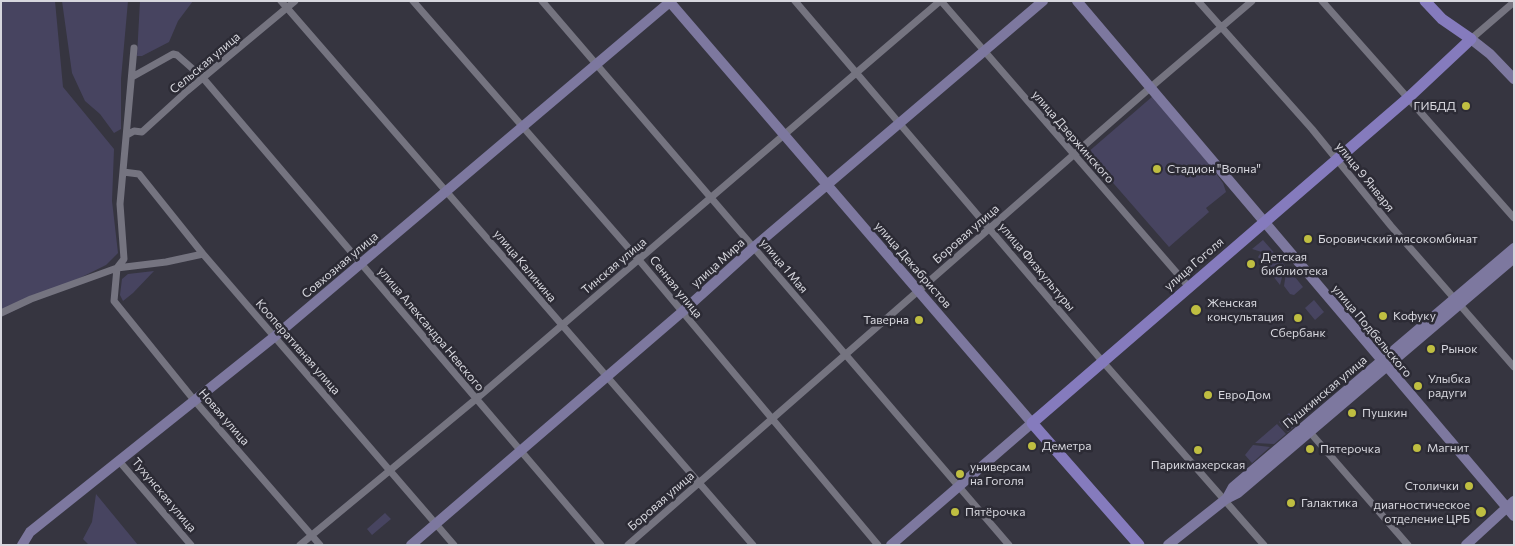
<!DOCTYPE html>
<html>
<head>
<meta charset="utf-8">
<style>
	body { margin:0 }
	#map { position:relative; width:1515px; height:546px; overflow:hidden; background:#363540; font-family:Commissioner,sans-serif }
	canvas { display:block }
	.frame { position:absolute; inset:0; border:2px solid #d7d7de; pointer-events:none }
</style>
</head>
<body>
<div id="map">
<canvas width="1515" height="546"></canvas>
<div class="frame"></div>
</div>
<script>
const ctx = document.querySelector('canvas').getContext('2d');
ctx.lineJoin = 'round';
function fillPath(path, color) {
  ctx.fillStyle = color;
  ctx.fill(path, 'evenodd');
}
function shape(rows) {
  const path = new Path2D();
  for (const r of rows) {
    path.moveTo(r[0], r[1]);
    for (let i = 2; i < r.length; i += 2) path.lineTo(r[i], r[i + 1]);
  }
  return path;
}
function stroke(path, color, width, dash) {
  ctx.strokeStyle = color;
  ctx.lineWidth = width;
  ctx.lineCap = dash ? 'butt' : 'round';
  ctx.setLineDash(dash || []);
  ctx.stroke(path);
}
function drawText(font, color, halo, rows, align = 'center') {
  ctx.font = font + ' Commissioner,sans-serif';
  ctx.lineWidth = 5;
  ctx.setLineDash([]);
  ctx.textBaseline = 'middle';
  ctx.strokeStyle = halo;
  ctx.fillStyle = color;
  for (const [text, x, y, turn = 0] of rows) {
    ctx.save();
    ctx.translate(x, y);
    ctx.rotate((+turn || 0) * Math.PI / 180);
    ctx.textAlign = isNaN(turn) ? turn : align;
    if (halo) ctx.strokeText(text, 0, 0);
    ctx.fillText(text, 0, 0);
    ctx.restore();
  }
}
fillPath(shape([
	[1,1,55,1,63,87,114,149,112,201,118,253,106,265,1,317],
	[62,1,128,1,121,79,121,129,114,133,100,114,85,101,72,73],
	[140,1,193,1,178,21,169,42,142,56,137,56],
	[1153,96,1209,164,1223,183,1226,192,1206,208,1209,212,1169,247,1087,153],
	[1263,240,1278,257,1252,249],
	[1260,254,1280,259,1285,266,1280,285,1258,257],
	[1287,267,1303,287,1294,295,1290,294,1284,286],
	[154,271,133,293,123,301,120,295,122,279,128,274],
	[1314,300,1324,312,1315,320,1305,308],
	[1289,413,1298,423,1288,432,1279,422],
	[1277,424,1286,434,1274,444,1255,443],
	[1253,445,1270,447,1252,463,1245,455],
	[96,494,138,545,89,545,83,539,92,522],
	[385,513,391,519,372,535,367,529]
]), '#474460');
stroke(shape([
	[281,1,753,545],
	[413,1,639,260,878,545],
	[542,1,1009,545],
	[795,1,1103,362,1264,545],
	[941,1,1189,287],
	[1198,1,1312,129,1391,226,1514,367],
	[1322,1,1514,218],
	[1471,39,1514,2],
	[134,48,120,204,124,259,117,268,114,301,194,400,320,545],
	[132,77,173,54,177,55,203,78,601,545],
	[127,135,134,131,142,132,187,91,295,1],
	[123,172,139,174,203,254,454,545],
	[1,313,31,299,117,268,166,262,203,254],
	[1308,430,1408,545],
	[119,461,191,545],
	[300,545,476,399,940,1],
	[628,545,1151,87,1252,1]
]), '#757480', 7);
stroke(shape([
	[669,1,1032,423,891,545],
	[1077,1,1514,516],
	[1471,39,1490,54,1514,79],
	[1227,498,1233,487,1514,248],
	[22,545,30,532,274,337,671,1],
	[411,545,682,312,754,247,1043,1],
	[1168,545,1226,499,1238,493,1514,258],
	[1466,545,1514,501]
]), '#7d789f', 10);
stroke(shape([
	[1139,545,1032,423,1407,99,1471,39,1442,19,1425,1]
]), '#857bbd', 11);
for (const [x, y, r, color] of [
	[1466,106,5,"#bfbe41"],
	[1157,169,5,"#bfbe41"],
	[1308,239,5,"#bfbe41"],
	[1251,264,5,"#bfbe41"],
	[1196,310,6,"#bfbe41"],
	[1383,316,5,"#bfbe41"],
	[1298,318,5,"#bfbe41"],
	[919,320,5,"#bfbe41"],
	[1431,349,5,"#bfbe41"],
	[1418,386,5,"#bfbe41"],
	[1208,395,5,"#bfbe41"],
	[1352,413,5,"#bfbe41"],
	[1032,446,5,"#bfbe41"],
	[1417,448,5,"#bfbe41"],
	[1310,449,5,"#bfbe41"],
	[1198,450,5,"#bfbe41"],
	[960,474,5,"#bfbe41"],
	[1469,486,5,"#bfbe41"],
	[1291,503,5,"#bfbe41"],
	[955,512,5,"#bfbe41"],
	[1481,512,6,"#bfbe41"]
]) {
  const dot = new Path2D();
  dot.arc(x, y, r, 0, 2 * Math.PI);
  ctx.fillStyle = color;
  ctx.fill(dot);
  stroke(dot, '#2c2b35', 2);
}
drawText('12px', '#d7d7de', '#2c2b35', [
	["Сельская улица",205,63,-40],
	["улица Дзержинского",1073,137,49],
	["улица 9 Января",1365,177,51],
	["Боровая улица",966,234,-41],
	["улица Мира",718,263,-42],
	["улица Гоголя",1194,264,-41],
	["Совхозная улица",340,265,-40],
	["улица Декабристов",913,265,49],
	["улица Калинина",525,266,50],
	["Тинская улица",614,266,-40],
	["улица 1 Мая",784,266,50],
	["улица Физкультуры",1037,267,50],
	["Сенная улица",676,287,51],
	["улица Александра Невского",431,329,50],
	["улица Подбельского",1372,331,50],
	["Кооперативная улица",298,347,49],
	["Пушкинская улица",1325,392,-40],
	["Новая улица",224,417,49],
	["Тухунская улица",164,495,50],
	["Боровая улица",661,501,-41]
]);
drawText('12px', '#d7d7de', '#2c2b35', [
	["ГИБДД",1456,106,"right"],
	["Стадион \"Волна\"",1167,169],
	["Боровичский мясокомбинат",1318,239],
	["Детская",1261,257],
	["библиотека",1261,271],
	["Женская",1207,303],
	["консультация",1207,317],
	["Кофуку",1393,316],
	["Таверна",909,320,"right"],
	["Сбербанк",1298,333,"center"],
	["Рынок",1441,349],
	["Улыбка",1428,379],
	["радуги",1428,393],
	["ЕвроДом",1218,395],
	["Пушкин",1362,413],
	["Деметра",1042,446],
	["Магнит",1427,448],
	["Пятерочка",1320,449],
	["Парикмахерская",1198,465,"center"],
	["универсам",970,467],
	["на Гоголя",970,481],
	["Столички",1459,486,"right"],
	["Галактика",1301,503],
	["диагностическое",1470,505,"right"],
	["отделение ЦРБ",1470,519,"right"],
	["Пятёрочка",965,512]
], 'left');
</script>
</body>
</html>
